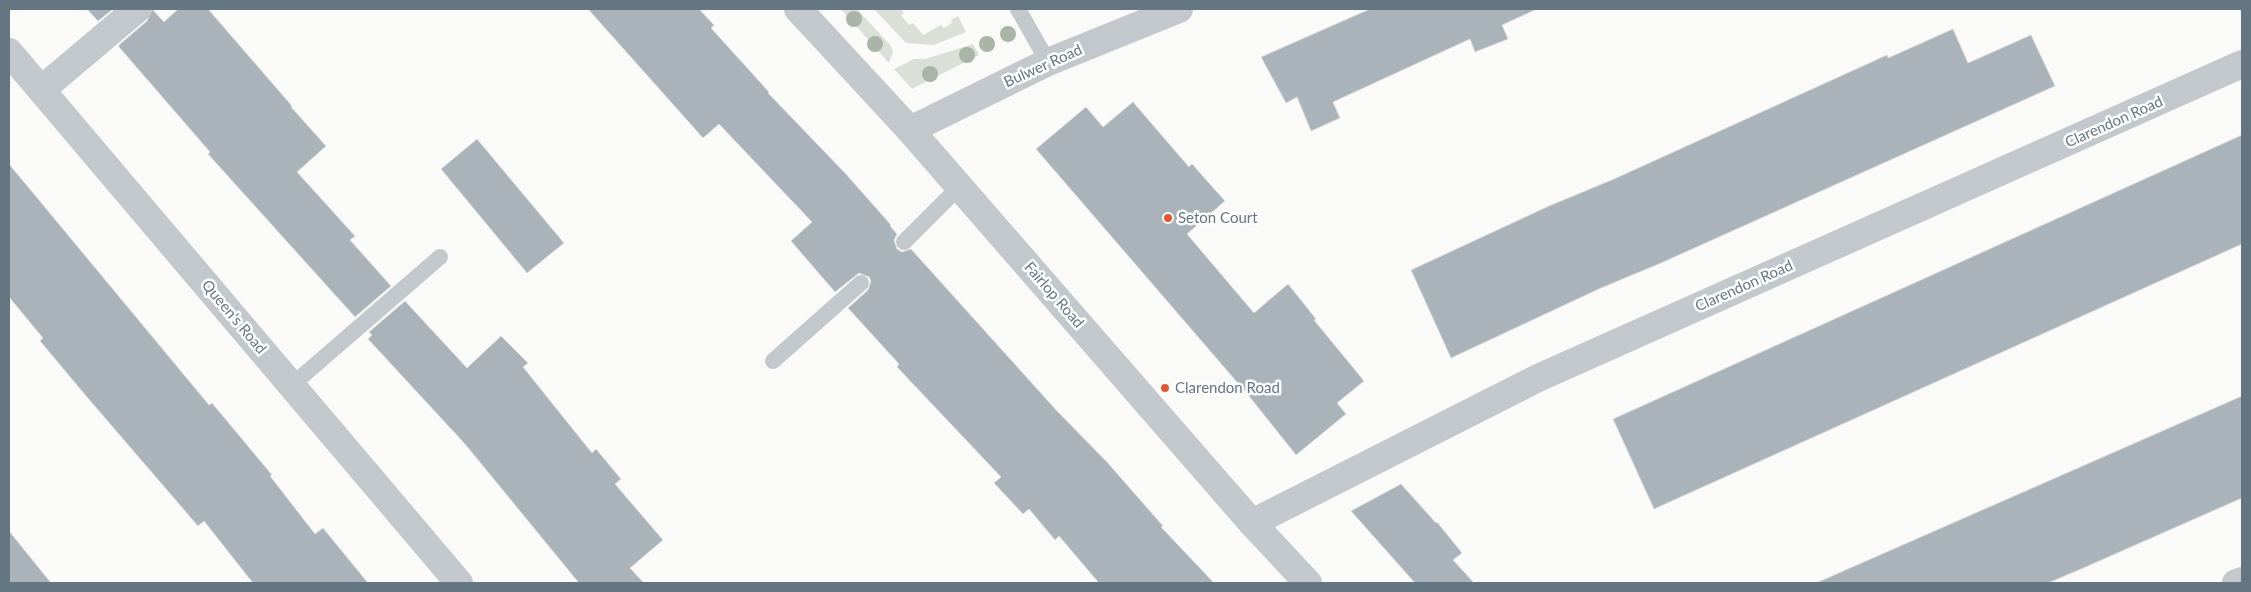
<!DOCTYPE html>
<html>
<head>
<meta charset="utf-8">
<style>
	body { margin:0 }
	#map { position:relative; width:2251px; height:592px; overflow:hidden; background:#fafaf8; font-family:Lato,sans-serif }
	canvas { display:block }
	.frame { position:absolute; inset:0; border:10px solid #657683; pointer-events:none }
</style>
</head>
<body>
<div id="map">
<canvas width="2251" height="592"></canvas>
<div class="frame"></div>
</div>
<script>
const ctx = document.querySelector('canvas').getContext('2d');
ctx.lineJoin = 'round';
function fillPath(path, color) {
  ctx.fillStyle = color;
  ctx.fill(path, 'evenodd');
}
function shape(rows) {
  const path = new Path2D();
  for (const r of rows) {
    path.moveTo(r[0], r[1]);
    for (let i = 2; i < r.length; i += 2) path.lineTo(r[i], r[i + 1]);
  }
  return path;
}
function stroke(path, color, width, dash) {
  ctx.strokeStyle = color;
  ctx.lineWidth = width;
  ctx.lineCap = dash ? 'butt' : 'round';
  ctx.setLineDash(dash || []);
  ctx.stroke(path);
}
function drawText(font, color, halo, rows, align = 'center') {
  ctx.font = font + ' Lato,sans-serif';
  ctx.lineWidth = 5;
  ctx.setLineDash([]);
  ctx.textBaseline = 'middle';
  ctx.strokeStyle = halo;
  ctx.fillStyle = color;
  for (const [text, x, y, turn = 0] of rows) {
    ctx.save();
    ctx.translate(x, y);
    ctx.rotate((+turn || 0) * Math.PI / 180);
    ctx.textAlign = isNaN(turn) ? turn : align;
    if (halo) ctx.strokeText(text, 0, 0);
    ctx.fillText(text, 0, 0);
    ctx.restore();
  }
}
fillPath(shape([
	[841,9,857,9,890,45,893,52,889,63],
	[874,9,900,9,904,13,901,15,909,25,913,23,923,35,941,25,944,28,952,23,951,20,958,16,966,32,934,45,906,43],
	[973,44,979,55,912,89,894,69,914,59,925,59]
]), '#dadfd7');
const building = shape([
	[87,9,113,9,98,21,87,9],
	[152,9,164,22,178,9,208,9,292,106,291,107,326,146,297,172,355,236,350,240,391,286,355,317,208,154,210,152,119,47,119,45,147,21,152,9],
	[588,9,699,9,714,25,711,28,769,92,768,93,845,173,891,225,890,226,897,234,894,240,897,249,902,252,911,249,1057,411,1106,461,1163,526,1161,527,1214,583,1099,583,1059,536,1055,540,1029,509,1023,514,994,483,1001,477,897,367,899,364,848,308,868,290,871,281,869,277,859,273,835,292,791,241,812,222,719,124,703,138,588,9],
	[1370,9,1537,9,1502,25,1508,39,1475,52,1470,39,1333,102,1340,118,1311,131,1297,97,1286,103,1261,57,1370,9],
	[1953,29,1968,63,2031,35,2055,86,1661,263,1601,288,1451,358,1411,270,1549,206,1614,179,1887,55,1888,58,1953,29],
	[1133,102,1189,167,1192,164,1225,201,1187,234,1254,313,1288,284,1316,319,1314,320,1364,381,1337,403,1346,414,1296,455,1249,396,1036,149,1086,107,1103,127,1133,102],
	[2242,135,2242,244,1654,509,1613,419,2242,135],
	[477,139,564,243,527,273,441,169,477,139],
	[9,164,209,405,212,403,272,475,270,476,315,534,323,528,368,583,253,583,204,521,198,526,87,397,40,341,43,338,9,297,9,164],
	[405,301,467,368,501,336,528,363,523,367,592,453,596,449,621,479,615,484,663,540,630,568,644,583,579,583,465,444,368,339,372,335,369,332,405,301],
	[2242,396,2242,498,2081,569,2048,583,1816,583,2242,396],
	[1401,484,1436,523,1437,522,1462,553,1453,560,1474,583,1415,583,1351,511,1401,484],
	[9,531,51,583,9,583,9,531]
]);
fillPath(building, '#aab3b9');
stroke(building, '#dcdcda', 1);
stroke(shape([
	[1018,9,1048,62],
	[904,242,959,187],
	[773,361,861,283],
	[292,385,440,257]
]), '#c3c8cc', 16);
stroke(shape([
	[9,52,459,583],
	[41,90,137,9],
	[910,130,1048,62,1179,9],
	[1252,523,1538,378,2242,64],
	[2236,583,2242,581]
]), '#c3c8cc', 28);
stroke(shape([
	[798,9,910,130,1252,523,1308,583]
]), '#c3c8cc', 28);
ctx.fillStyle = '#aab4a7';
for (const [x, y] of [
	[854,19],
	[1008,34],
	[875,44],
	[987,44],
	[967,55],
	[930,74]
]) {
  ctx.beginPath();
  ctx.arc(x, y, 8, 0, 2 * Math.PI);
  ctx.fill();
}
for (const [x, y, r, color] of [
	[1168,218,5,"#e4572e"],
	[1165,388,5,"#e4572e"]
]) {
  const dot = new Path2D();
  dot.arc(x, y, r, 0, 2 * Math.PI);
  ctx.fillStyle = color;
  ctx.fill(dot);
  stroke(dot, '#fff', 2);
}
drawText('15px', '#657683', '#fff', [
	["Bulwer Road",1043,66,-24],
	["Clarendon Road",2114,122,-24],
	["Clarendon Road",1744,286,-24],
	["Fairlop Road",1054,295,49],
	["Queen's Road",234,317,50]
]);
drawText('15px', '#657683', '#fff', [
	["Seton Court",1178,218],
	["Clarendon Road",1175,388]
], 'left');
</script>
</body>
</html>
